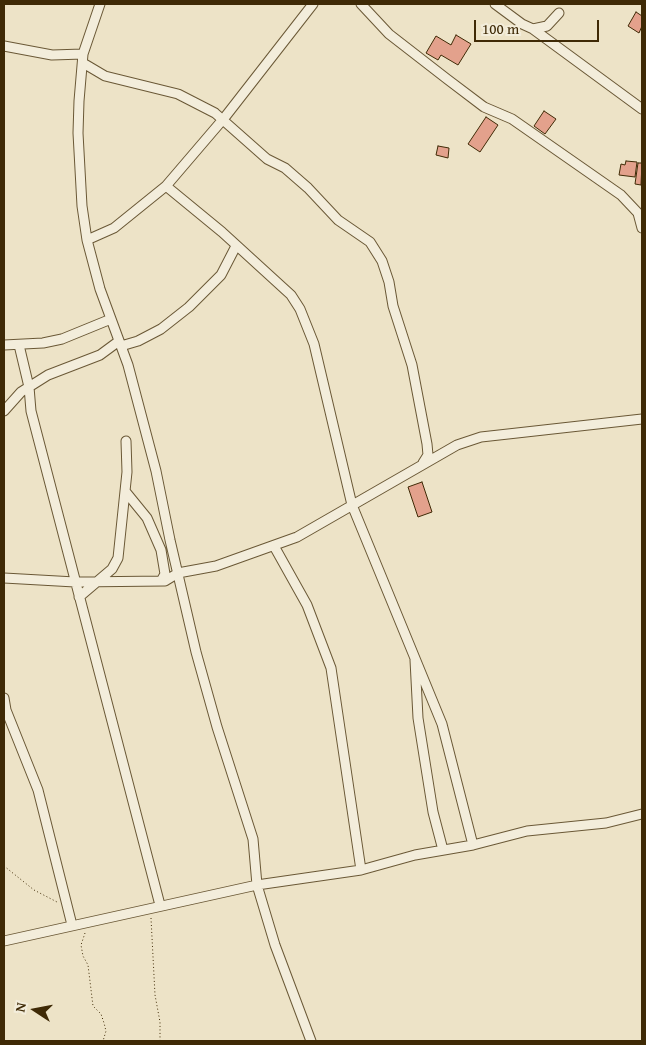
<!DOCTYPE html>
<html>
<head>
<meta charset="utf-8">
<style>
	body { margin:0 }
	#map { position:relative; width:646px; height:1045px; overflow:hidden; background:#ede3c7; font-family:"Gentium Book Plus",serif }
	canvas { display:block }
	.frame { position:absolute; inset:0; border:5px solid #3f2a06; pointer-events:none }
	.north { position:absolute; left:10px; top:985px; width:50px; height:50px; -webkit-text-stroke:4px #f3eddb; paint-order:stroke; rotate:281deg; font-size:14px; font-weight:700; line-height:20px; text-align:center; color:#3f2a06 }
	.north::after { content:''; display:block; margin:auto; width:18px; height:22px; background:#3f2a06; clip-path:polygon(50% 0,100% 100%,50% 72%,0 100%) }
	.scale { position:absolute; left:474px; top:20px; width:125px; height:22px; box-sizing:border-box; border:2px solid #3f2a06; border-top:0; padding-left:6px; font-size:15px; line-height:18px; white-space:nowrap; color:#3f2a06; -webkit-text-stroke:4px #f3eddb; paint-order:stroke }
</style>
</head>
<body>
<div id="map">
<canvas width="646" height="1045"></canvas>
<div class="frame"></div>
<div class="north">N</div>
<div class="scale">100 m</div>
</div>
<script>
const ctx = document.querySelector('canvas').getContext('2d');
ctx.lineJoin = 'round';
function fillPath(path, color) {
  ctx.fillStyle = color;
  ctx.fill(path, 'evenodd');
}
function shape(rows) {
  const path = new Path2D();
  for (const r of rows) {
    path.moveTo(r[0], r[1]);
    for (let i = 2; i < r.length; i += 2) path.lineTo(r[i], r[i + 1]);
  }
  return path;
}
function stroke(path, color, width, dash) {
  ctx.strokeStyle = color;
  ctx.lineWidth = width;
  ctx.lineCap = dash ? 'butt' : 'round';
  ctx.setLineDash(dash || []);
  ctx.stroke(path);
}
const building = shape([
	[636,12,642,16,642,26,639,33,628,26,636,12],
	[456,35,471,44,458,65,441,55,438,60,426,53,436,36,451,45,456,35],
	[544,111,556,119,545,134,534,126,544,111],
	[486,117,498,125,480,152,468,144,486,117],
	[438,146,449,148,448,158,436,155,438,146],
	[626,161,637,162,635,177,619,175,621,164,625,165,626,161],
	[638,163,642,163,641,185,635,184,638,163],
	[422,482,432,512,418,517,408,487,422,482]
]);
fillPath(building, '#e3a18c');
stroke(building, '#3f2a06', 1);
const street = shape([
	[100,4,83,54,79,101,78,133,82,206,87,240,100,289,128,365,156,471,170,540,196,652,217,727,253,839,257,885,275,945,311,1041],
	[361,4,389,34,447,79,484,107,512,119,621,195,638,213,642,228],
	[495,4,522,24,533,29,547,26,559,13],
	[533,29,642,109],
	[4,46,52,55,83,54],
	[83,63,105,76,178,94,215,113,267,159,285,168,308,188,338,220,370,242,382,261,389,282,393,306,412,365,427,444,428,455,423,463],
	[87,240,114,228,166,186,225,117,313,4],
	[4,345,43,343,62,339,111,319],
	[19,345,29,387,31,411,160,905],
	[121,346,138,341,161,329,189,307,221,275,236,246],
	[4,411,21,392,48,375,100,355,119,341],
	[125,491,147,518,161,550,165,574,161,581],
	[274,546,307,605,331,668,361,870],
	[4,578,75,582,165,581,178,573,216,566,297,537,457,445,481,437,508,434,642,419],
	[79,597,112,569,118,558,127,472,126,441],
	[415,660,418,718,433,812,443,850],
	[4,698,6,710,38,790,72,925],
	[473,845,527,831,606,823,642,814],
	[4,941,257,885,361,870,415,855,473,845,442,724,352,505,314,344,300,309,291,295,222,232,166,186]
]);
stroke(street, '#6a5836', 11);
stroke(shape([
	[4,866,34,890,57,902],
	[151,918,155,995,160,1022,160,1041],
	[85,933,81,945,83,956,88,965,93,1006,101,1014,104,1023,106,1031,103,1041]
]), '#3f2a06', 1, [1, 2.5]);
stroke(street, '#f3eddb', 9);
</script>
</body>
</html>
